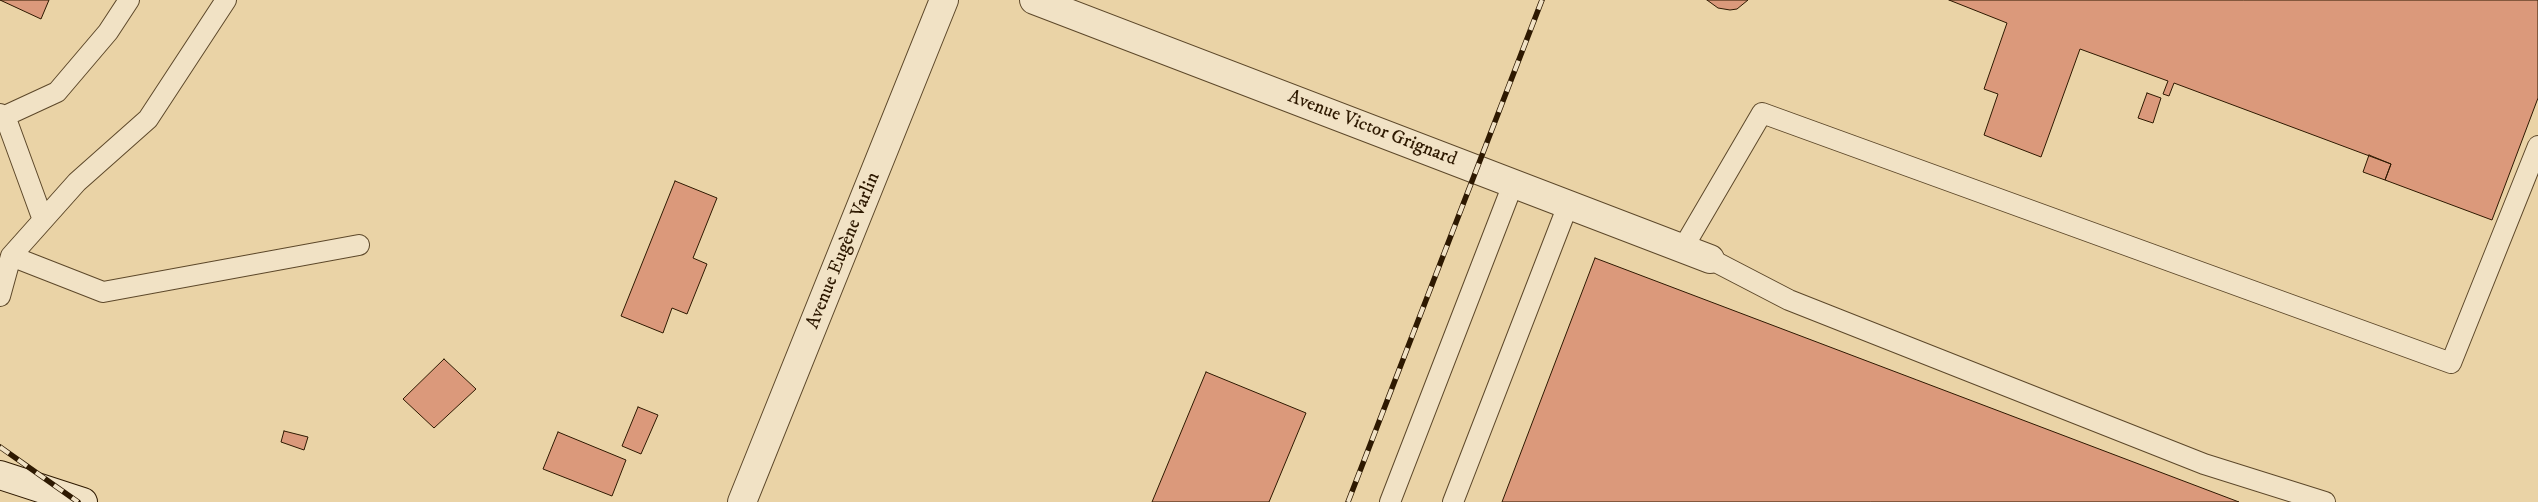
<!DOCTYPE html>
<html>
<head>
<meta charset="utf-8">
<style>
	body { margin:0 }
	canvas { display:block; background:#ead3a6 }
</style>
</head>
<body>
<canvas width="2538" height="502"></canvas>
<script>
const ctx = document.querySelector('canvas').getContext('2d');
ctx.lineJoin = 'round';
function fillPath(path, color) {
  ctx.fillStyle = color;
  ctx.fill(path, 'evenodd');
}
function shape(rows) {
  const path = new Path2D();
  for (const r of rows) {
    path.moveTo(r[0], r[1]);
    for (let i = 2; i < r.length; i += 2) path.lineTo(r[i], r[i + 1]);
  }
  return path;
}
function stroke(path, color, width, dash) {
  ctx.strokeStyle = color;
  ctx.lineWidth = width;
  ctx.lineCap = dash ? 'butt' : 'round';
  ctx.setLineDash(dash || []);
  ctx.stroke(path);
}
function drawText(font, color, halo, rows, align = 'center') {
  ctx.font = font + ' "IM FELL DW Pica",serif';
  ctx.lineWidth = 4;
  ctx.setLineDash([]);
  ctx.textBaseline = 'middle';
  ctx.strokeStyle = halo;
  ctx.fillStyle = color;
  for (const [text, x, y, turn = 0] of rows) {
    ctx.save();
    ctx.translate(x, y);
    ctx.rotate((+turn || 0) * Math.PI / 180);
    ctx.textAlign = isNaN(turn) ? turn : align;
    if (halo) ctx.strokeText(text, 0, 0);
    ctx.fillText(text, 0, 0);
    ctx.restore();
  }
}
const building = shape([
	[0,0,49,0,41,19,0,0],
	[1707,0,1748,0,1737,9,1730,10,1718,8,1707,0],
	[1949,0,2538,0,2538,98,2492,220,2385,180,2391,164,2174,83,2169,96,2163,94,2168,81,2080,49,2041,157,1984,135,1998,94,1984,89,2007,23,1949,0],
	[2147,93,2161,98,2153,123,2138,118,2147,93],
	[2369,155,2391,164,2385,180,2363,172,2369,155],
	[675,181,717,198,693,258,707,264,687,314,672,308,663,333,621,316,675,181],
	[1595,258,2239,502,1502,502,1595,258],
	[444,359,476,389,434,428,403,399,444,359],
	[1206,372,1306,413,1269,502,1152,502,1206,372],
	[638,407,658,415,641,454,622,446,638,407],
	[284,431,308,437,304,450,281,442,284,431],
	[558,432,626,460,612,496,543,469,558,432]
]);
fillPath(building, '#db997b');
stroke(building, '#2e1901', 1);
const lane = shape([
	[0,114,5,116,43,220],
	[5,116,57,92,108,32,129,0],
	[1683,248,1762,113,2451,363,2538,146],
	[11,256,103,292,359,245],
	[1710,259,1789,300,2204,464,2325,502],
	[0,296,11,256,77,182,148,119,226,0],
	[1390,502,1513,184],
	[1453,502,1568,205]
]);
const street = shape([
	[1034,0,1710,259],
	[742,502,944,0]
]);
const secondary = shape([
	[0,475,83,502]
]);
stroke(lane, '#5d482a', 22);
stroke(street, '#5d482a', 30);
stroke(secondary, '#2e1901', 30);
stroke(lane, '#f1e2c5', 20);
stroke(street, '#f1e2c5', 28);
stroke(secondary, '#f1e2c5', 28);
const rail = shape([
	[0,447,78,502],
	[1348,502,1542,0]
]);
stroke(rail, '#2e1901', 5.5);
stroke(rail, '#f1e2c5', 4, [11]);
drawText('19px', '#2e1901', '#f1e2c5', [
	["Avenue Victor Grignard",1372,129,21],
	["Avenue Eugène Varlin",844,251,-68]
]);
</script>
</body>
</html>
